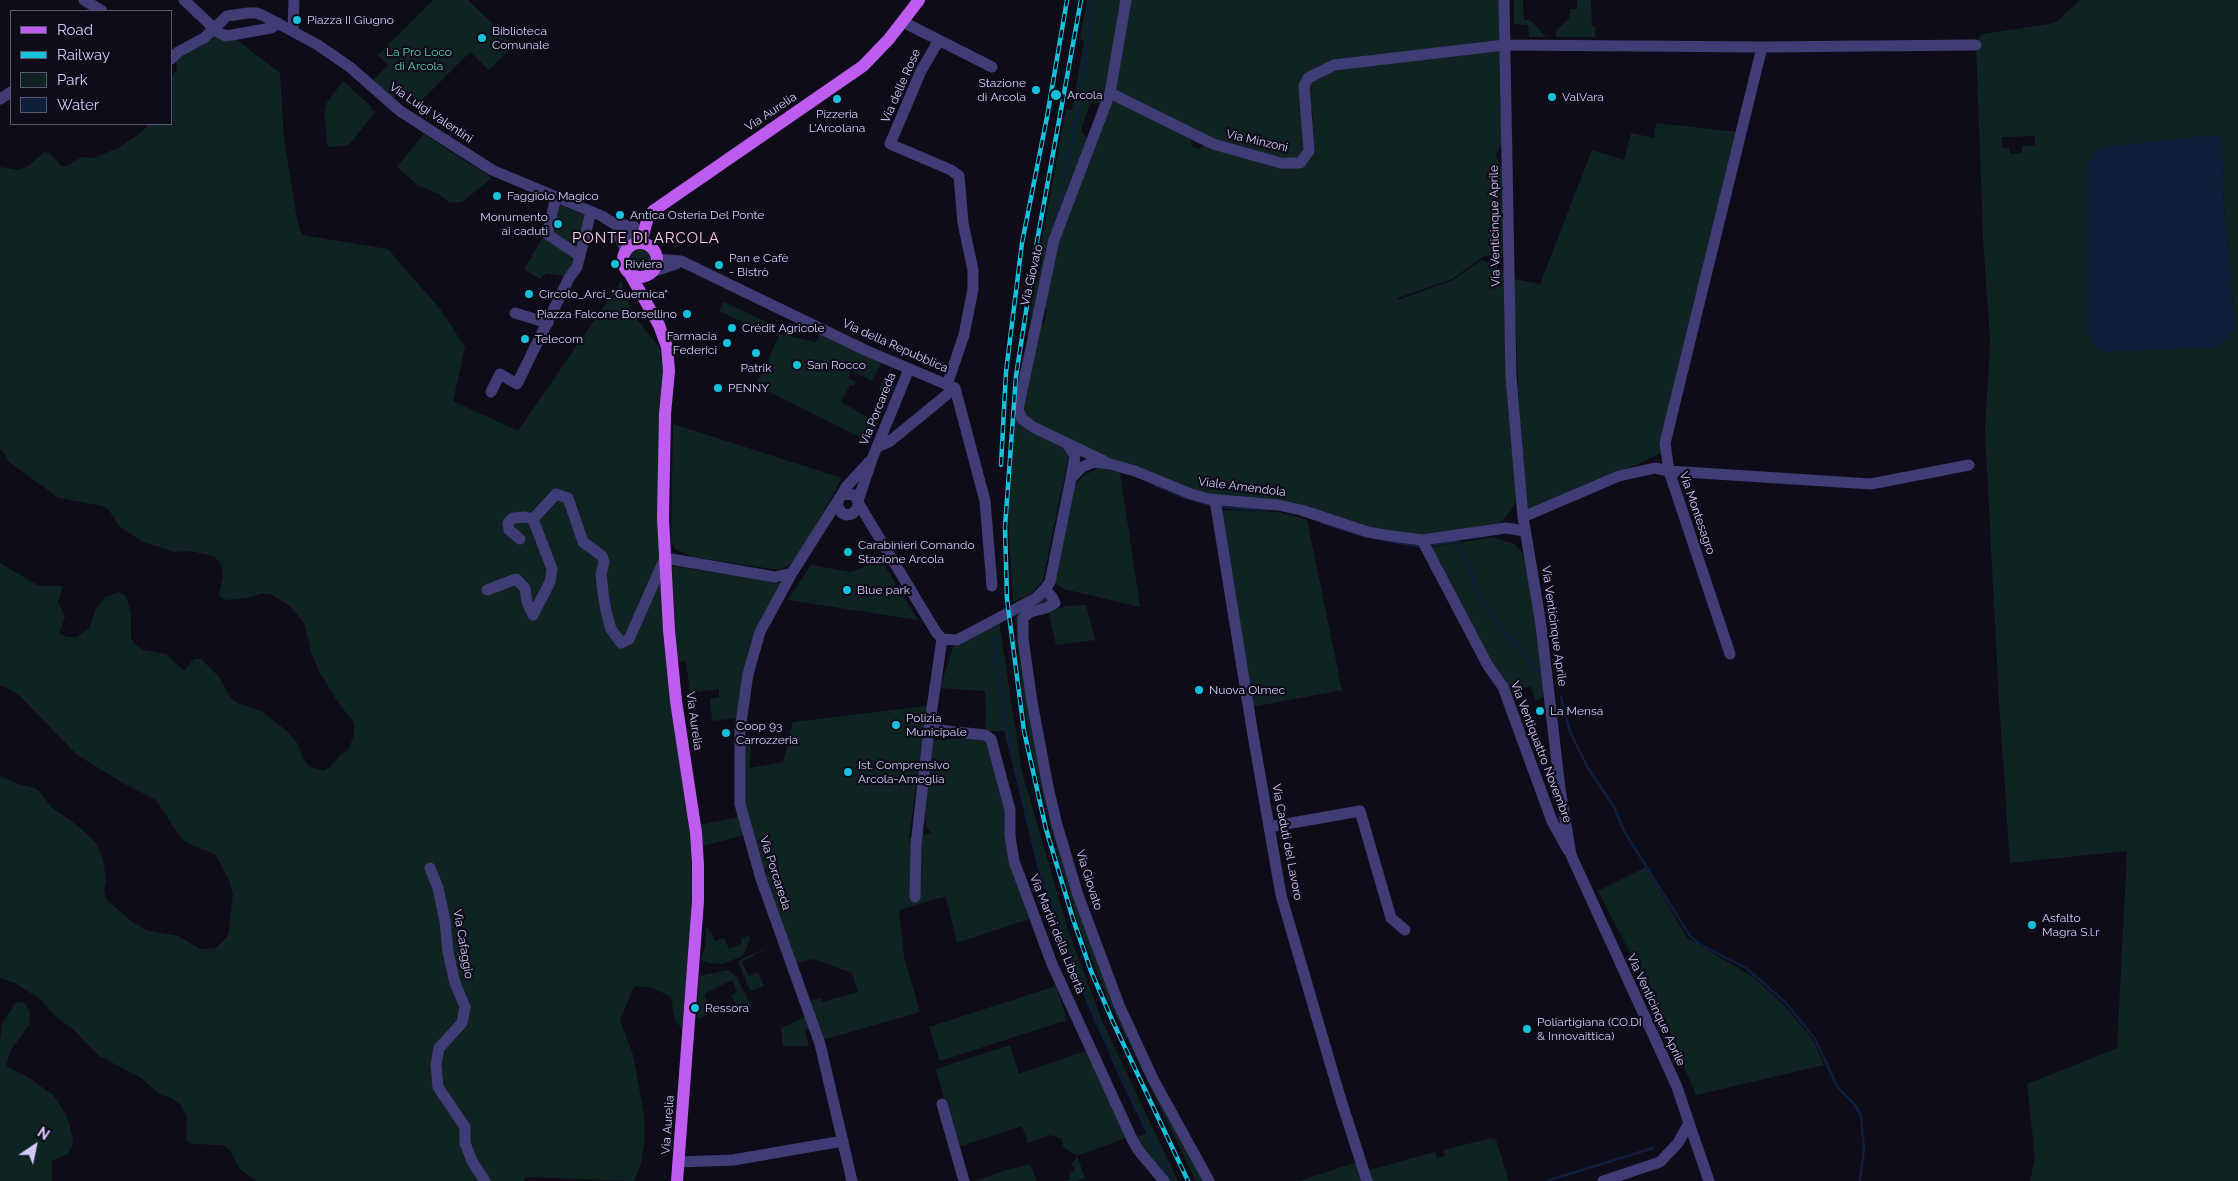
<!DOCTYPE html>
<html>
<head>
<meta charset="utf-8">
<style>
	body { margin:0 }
	#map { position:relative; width:2238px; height:1181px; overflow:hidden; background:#0f0c1a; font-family:Raleway,sans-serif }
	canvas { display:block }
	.legend { position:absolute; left:10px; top:10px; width:162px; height:115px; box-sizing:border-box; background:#0f0c1a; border:1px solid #5d5874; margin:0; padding:6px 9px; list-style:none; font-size:15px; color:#d2cbfa }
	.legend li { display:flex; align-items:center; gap:10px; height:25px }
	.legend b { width:25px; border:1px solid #5d5874 }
	.north { position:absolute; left:10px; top:1121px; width:50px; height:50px; -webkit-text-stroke:4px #0f0c1a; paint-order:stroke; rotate:34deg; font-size:14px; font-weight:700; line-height:20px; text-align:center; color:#d2cbfa }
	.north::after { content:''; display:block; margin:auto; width:18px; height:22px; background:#d2cbfa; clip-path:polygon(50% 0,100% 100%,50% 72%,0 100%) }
</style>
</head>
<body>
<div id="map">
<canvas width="2238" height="1181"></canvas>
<ul class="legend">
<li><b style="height:6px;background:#be5cef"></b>Road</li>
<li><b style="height:6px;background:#15c1db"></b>Railway</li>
<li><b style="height:14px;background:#102323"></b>Park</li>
<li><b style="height:14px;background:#0f1f3b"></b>Water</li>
</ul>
<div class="north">N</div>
</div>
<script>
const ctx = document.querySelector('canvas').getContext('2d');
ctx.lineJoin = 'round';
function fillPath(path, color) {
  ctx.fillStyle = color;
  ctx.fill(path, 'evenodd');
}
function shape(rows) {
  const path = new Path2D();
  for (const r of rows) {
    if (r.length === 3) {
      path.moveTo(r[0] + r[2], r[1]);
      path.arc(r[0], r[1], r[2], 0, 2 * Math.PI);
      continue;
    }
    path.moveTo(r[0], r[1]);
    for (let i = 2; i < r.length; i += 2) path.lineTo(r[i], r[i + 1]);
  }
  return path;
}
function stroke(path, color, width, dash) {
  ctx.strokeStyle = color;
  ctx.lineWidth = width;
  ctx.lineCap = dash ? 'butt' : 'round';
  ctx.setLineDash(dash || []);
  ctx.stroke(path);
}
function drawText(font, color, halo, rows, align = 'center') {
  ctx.font = font + ' Raleway,sans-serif';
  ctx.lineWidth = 4.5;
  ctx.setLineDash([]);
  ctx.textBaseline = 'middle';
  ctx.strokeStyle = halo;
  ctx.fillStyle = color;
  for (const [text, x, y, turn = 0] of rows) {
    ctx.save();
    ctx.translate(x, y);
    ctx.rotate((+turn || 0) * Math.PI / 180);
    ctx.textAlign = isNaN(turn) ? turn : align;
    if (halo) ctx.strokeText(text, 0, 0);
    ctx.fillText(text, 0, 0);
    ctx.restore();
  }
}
fillPath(shape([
	[433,0,468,0,514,45,489,70,470,52,419,103,404,88,392,100,373,80,388,65,378,55],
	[1087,0,1123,0,1109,88,1100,103,1090,103,1081,131,1089,141,1035,318,1030,317,1035,282,1038,280,1042,259,1039,256,1066,109,1072,110,1084,41,1080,39],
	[1127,0,1503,0,1504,43,1333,63,1307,77,1308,151,1300,161,1214,143,1112,92],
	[1514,0,1523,0,1524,20,1530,20,1546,37,1529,37,1528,25,1514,24],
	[1577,0,1591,0,1592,26,1595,27,1595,37,1556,37,1556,31,1569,18,1570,9,1577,9],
	[2080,0,2238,0,2238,1181,2030,1181,2035,1157,2027,1084,2117,1048,2127,851,2010,863,1999,701,1985,431,1990,342,1983,237,1976,45,1979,38,1983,34,2055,23],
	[2215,135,2221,139,2224,206,2235,328,2226,340,2095,153,2104,147],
	[2035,136,2035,146,2022,146,2022,153,2010,154,2009,148,2002,148,2002,137],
	[220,27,280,73,284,138,297,220,302,235,388,249,440,309,465,347,453,401,518,431,622,280,624,293,635,317,660,348,664,382,675,729,690,839,692,886,691,931,682,1028,675,1021,671,997,653,988,634,986,620,1021,633,1055,644,1115,645,1139,641,1163,634,1181,526,1177,524,1181,257,1181,240,1169,229,1149,223,1145,192,1144,186,1140,187,1117,181,1105,169,1097,161,1095,140,1077,99,1056,73,1029,55,1016,40,999,15,983,0,978,0,776,20,785,35,788,41,793,51,807,78,826,96,843,103,858,106,882,104,890,106,899,131,921,146,930,178,936,200,949,216,948,227,937,229,930,233,894,229,880,215,854,187,843,181,838,156,800,123,783,77,755,19,695,0,685,0,563,39,586,63,586,58,602,65,617,59,633,67,637,76,637,89,629,96,609,104,598,119,592,126,596,131,613,131,638,136,645,143,650,166,654,184,671,194,659,201,659,219,677,231,698,237,703,261,711,287,731,298,744,303,759,309,766,324,771,330,767,340,755,347,751,354,737,354,723,336,699,320,673,311,652,304,623,290,606,271,594,263,593,248,598,225,600,219,596,223,574,222,568,219,561,213,556,190,551,174,552,141,541,119,526,109,510,103,506,59,498,9,462,3,451,0,449,0,167,19,170,29,166,44,152,50,153,61,166,66,166,82,157,94,158,120,147,144,130,149,124,171,124,171,79,177,69,176,60],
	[1504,46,1506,147,1500,147,1495,155,1506,176,1508,253,1495,253,1483,257,1452,279,1398,298,1398,300,1453,280,1482,260,1508,273,1520,497,1503,520,1492,529,1450,536,1385,534,1302,508,1209,498,1136,470,1034,426,1019,409,1035,329,1044,323,1047,311,1041,302,1055,240,1111,95,1188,132,1192,146,1199,149,1206,143,1301,164,1308,123,1313,117,1312,110,1307,106,1305,86,1321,72],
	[343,81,372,107,371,109,375,112,349,145,328,147,324,115,326,104],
	[1656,123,1737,132,1670,449,1523,517,1514,279,1540,284,1592,150,1624,160,1631,133,1654,138],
	[424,134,492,178,462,202,450,203,439,194,418,185,397,167],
	[556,203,588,217,580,250,549,230],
	[544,236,578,257,568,277,546,273,540,279,524,269],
	[640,261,16],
	[724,302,773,325,768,334,719,311],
	[780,334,816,342,820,334,881,363,872,381,851,371,848,378,856,382,853,386,850,385,841,402,878,423,870,442,756,385],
	[890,368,894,376,895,386,881,416,876,413,886,393,879,389],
	[1015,418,1028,428,1061,443,1069,454,1043,580,1032,593,1013,602,1008,519,1010,473],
	[673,424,842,478,795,562,779,570,693,557,675,549,671,542],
	[1099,468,1120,472,1140,607,1064,589,1053,582,1073,488,1083,476],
	[1221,510,1279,512,1307,520,1342,690,1252,707],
	[1492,537,1514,544,1521,551,1525,560,1543,666,1543,698,1536,701,1530,686,1511,694,1489,663,1429,548],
	[881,560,918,620,788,600,811,565,851,572],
	[672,566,782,583,736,718,712,721,710,699,719,697,719,689,690,693,686,661,677,662],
	[1045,596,1051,600,1029,611,1023,659,1087,930,1206,1181,1196,1181,1110,1004,1081,932,1060,863,1032,752,1023,700,1015,615],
	[1086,605,1095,640,1056,645,1048,611,1068,606],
	[999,621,1022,772,1068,930,1103,1023,1178,1181,1167,1181,1134,1138,1147,1133,1075,973,1039,870,1004,731,986,731,985,691,940,688,953,647],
	[927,706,909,838,931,833,926,827,925,801,931,740,986,737,1001,779,1012,863,1029,919,957,943,946,896,899,910,904,957,920,1012,822,1040,810,1001,821,998,822,1002,858,992,852,973,814,959,793,964,762,876,768,874,766,868,760,870,741,803,742,736,751,743,750,768,783,762,793,722],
	[739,817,744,835,703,846,699,825],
	[1646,867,1687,938,1753,977,1783,1004,1813,1040,1824,1065,1696,1095,1664,1018,1598,891],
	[708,927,715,941,724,938,729,949,742,943,741,940,748,935,750,939,747,947,742,956,723,964,708,963,701,960,706,943,706,928],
	[770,946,742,962,749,976,758,972,764,986,750,991,738,961],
	[729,970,736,976,752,1008,740,1013,731,995,737,992,732,980,704,994,710,1008,713,1007,715,1012,697,1019,699,976],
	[1056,986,1067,1020,940,1061,929,1027],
	[16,1002,24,1003,29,1010,30,1017,29,1025,10,1051,6,1066,26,1076,53,1095,62,1108,69,1123,73,1140,72,1147,67,1154,52,1161,52,1181,0,1181,0,1040,3,1022],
	[806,1017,811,1028,805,1030,809,1046,783,1046,781,1028],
	[1010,1045,1019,1074,1088,1050,1129,1137,1077,1156,1085,1178,1076,1181,1065,1181,1070,1179,1070,1173,1075,1170,1072,1164,1077,1156,1063,1147,1062,1139,1050,1135,1028,1143,1022,1126,958,1147,936,1069],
	[1491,1138,1496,1140,1509,1181,1370,1181,1366,1171,1435,1152,1437,1158,1445,1156,1444,1150],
	[1357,1162,1363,1181,1299,1181],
	[1030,1164,1037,1181,975,1181,1004,1171]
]), '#102323');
fillPath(shape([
	[2215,135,2221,139,2224,206,2235,328,2226,340,2215,347,2099,352,2087,333,2087,165,2095,153,2104,147]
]), '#0f1f3b');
stroke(shape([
	[1055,222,1074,133,1094,0],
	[1155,485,1177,495,1213,506],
	[1219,507,1268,510],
	[1322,523,1366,537],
	[1384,540,1421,547],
	[1428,546,1458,541,1485,606,1500,627,1540,672],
	[994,637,1010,747,1039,870,1075,973,1122,1080,1171,1181],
	[1561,697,1570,732,1588,768,1614,807,1624,831,1690,936,1699,944,1746,968,1754,975,1785,1002,1815,1039,1838,1088,1854,1104,1861,1116,1864,1149,1860,1181],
	[1547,1181,1653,1148]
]), '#0f1f3b', 2.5);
stroke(shape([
	[84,0,102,11],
	[184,0,218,32,226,36,271,28,278,23],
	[1504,0,1511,377,1523,517,1541,625,1560,789,1571,855,1677,1087,1689,1123,1678,1143,1660,1162,1603,1181],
	[903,22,992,67],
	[293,31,294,0],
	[939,40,921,71,890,144,951,170,959,176,963,223,973,270,973,289,964,335,947,385],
	[1762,47,1665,443,1669,471,1871,484,1969,465],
	[171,59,178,52,204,38,227,16,248,13,257,13,264,16,318,45,351,68,400,111,492,170,602,216,621,228,634,244],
	[1110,93,1213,144,1281,163,1300,163,1309,151,1304,86,1308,78,1334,65,1505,45,1762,47,1976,45],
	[0,99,11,92],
	[556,197,547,234,580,256],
	[614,222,635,227],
	[617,233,626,250],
	[656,259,681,261,867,351,955,388],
	[651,272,676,264],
	[515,313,548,323],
	[955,388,985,501,992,586],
	[491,392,500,374,517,384,569,278,577,267,591,212],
	[1067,444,1075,456,1071,478],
	[877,447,889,442,955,388],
	[1104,461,1033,427,1022,419,1018,409,1054,240,1110,93,1126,0],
	[841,496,846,487,869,462],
	[1215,500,1253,735,1281,895,1340,1097,1367,1181],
	[858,501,854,495,844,494,839,498,837,506,842,513,846,515,852,514,858,508,858,501,872,459,909,369],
	[837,502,792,573,760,632,748,674,740,730,740,804,761,879,820,1044,852,1181],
	[859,504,936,632,942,639],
	[1523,517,1619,476,1655,468,1669,471,1730,654],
	[520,539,509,530,508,523,513,518,525,517,533,519],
	[1422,540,1487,664,1503,687,1552,821,1568,850],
	[1045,589,1052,597,1055,603,1046,608,1030,612,1023,618,1023,638,1032,702,1048,787,1057,825,1078,895,1119,1005,1153,1079,1209,1181],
	[487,590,516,579,525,588,527,602,533,615],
	[533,615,550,582,552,569,533,519,556,494,568,498,583,542,602,556,604,562,601,574,603,592,606,611,611,629,621,643,629,639,665,558,775,577,792,573],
	[942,639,957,640,1036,598,1045,589,1050,582,1071,478,1082,467,1094,462,1110,464,1135,471,1191,494,1209,499,1278,505,1301,510,1368,532,1385,535,1422,540,1506,528,1525,531],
	[942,639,929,729,985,735,991,739,1010,810,1010,836,1014,861,1052,964,1132,1139,1138,1150,1164,1181],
	[1269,827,1360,811,1391,918,1405,930],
	[430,868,438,888,445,921,448,952,455,983,465,1007,462,1023,439,1048,436,1065,438,1087,465,1127,465,1143,472,1161,485,1181],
	[915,897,916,845,929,729],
	[942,1104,964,1181],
	[1689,1123,1709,1181],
	[679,1162,733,1160,843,1141]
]), '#403c75', 11);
stroke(shape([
	[641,243,648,217,653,211,863,66,889,39,919,0],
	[640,260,17],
	[630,274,659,325,667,347,669,371,665,414,663,518,669,630,676,701,696,833,698,865,698,901,677,1181]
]), '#be5cef', 12);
const rail = shape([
	[1081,0,1036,247,1016,376,1005,527,1007,599,1024,731,1046,829,1073,919,1091,971,1113,1022,1188,1181],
	[1001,465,1006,372,1022,243,1047,117,1067,0]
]);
stroke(rail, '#15c1db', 4.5);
stroke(rail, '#0f0c1a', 2.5, [8]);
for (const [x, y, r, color] of [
	[297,20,5,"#15c1db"],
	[482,38,5,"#15c1db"],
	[1036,90,5,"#15c1db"],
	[1056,95,6,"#15c1db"],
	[1552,97,5,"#15c1db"],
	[837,99,5,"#15c1db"],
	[497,196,5,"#15c1db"],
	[620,215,5,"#15c1db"],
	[558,224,5,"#15c1db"],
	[615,264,5,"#15c1db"],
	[719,265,5,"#15c1db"],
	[529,294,5,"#15c1db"],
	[687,314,5,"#15c1db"],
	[732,328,5,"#15c1db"],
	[525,339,5,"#15c1db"],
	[727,343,5,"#15c1db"],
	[756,353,5,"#15c1db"],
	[797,365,5,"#15c1db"],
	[718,388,5,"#15c1db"],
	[848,552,5,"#15c1db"],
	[847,590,5,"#15c1db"],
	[1199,690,5,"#15c1db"],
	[1540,711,5,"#15c1db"],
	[896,725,5,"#15c1db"],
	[726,733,5,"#15c1db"],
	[848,772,5,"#15c1db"],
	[2032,925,5,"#15c1db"],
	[695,1008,5,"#15c1db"],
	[1527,1029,5,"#15c1db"]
]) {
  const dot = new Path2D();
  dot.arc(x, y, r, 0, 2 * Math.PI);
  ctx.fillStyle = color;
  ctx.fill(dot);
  stroke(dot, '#0f0c1a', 2);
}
drawText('12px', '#d2cbfa', '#0f0c1a', [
	["Piazza II Giugno",307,20],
	["Biblioteca",492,31],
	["Comunale",492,45],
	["Stazione",1026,83,"right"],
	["di Arcola",1026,97,"right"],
	["Arcola",1067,95],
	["ValVara",1562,97],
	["Pizzeria",837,114,"center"],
	["L'Arcolana",837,128,"center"],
	["Faggiolo Magico",507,196],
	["Antica Osteria Del Ponte",630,215],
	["Monumento",548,217,"right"],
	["ai caduti",548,231,"right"],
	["Pan e Cafè",729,258],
	["- Bistrò",729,272],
	["Riviera",625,264],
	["Circolo_Arci_\"Guernica\"",539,294],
	["Piazza Falcone Borsellino",677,314,"right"],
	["Crédit Agricole",742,328],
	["Farmacia",717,336,"right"],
	["Federici",717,350,"right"],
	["Telecom",535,339],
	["San Rocco",807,365],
	["Patrik",756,368,"center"],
	["PENNY",728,388],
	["Carabinieri Comando",858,545],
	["Stazione Arcola",858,559],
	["Blue park",857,590],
	["Nuova Olmec",1209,690],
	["La Mensa",1550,711],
	["Polizia",906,718],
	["Municipale",906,732],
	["Coop 93",736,726],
	["Carrozzeria",736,740],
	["Ist. Comprensivo",858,765],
	["Arcola-Ameglia",858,779],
	["Asfalto",2042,918],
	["Magra S.l.r",2042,932],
	["Ressora",705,1008],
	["Poliartigiana (CO.DI",1537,1022],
	["& Innovaittica)",1537,1036]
], 'left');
drawText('12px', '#5fd1b9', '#0f0c1a', [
	["La Pro Loco",419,52],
	["di Arcola",419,66]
]);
drawText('12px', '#d2cbfa', '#0f0c1a', [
	["Via delle Rose",901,86,-66],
	["Via Aurelia",771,112,-34],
	["Via Luigi Valentini",431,113,34],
	["Via Minzoni",1257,141,13],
	["Via Venticinque Aprile",1495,226,-91],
	["Via Giovato",1032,275,-77],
	["Via della Repubblica",895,346,24],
	["Via Porcareda",878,409,-68],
	["Viale Amendola",1242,487,7],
	["Via Montesagro",1697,513,71],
	["Via Venticinque Aprile",1554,626,82],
	["Via Aurelia",694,721,82],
	["Via Ventiquattro Novembre",1541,752,69],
	["Via Caduti del Lavoro",1287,842,79],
	["Via Porcareda",775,873,72],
	["Via Giovato",1089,880,72],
	["Via Martiri della Libertà",1057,934,68],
	["Via Cafaggio",463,944,80],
	["Via Venticinque Aprile",1656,1010,65],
	["Via Aurelia",668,1125,-86]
]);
ctx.letterSpacing = '1px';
drawText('15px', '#facce8', '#0f0c1a', [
	["PONTE DI ARCOLA",646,238]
]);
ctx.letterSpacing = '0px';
</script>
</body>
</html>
